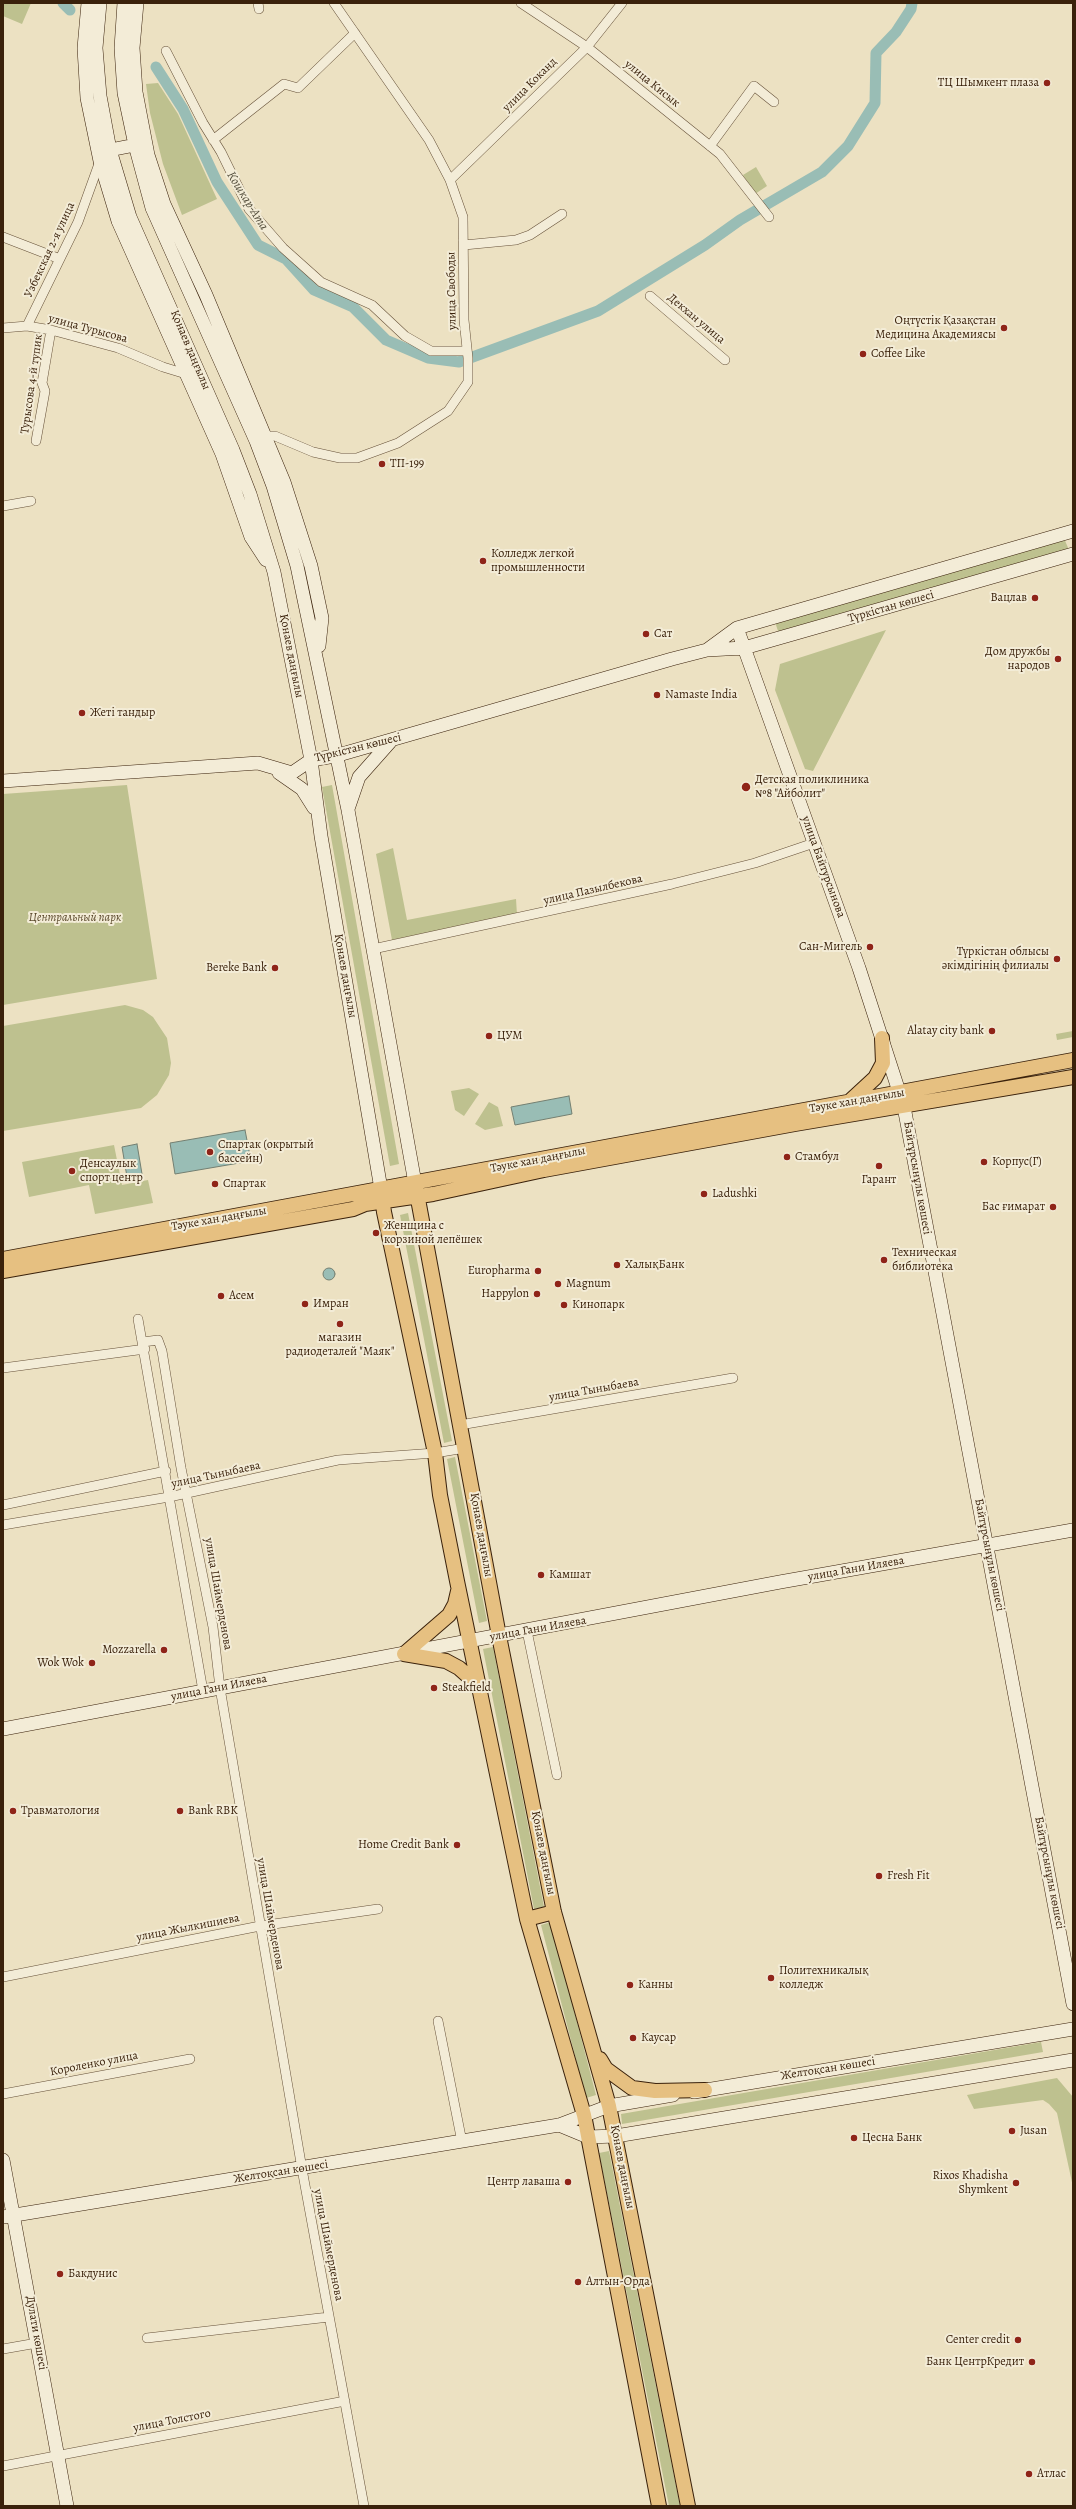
<!DOCTYPE html>
<html>
<head>
<meta charset="utf-8">
<style>
	body { margin:0 }
	#map { position:relative; width:1076px; height:2509px; overflow:hidden; background:#ece1c2; font-family:Alegreya,serif }
	canvas { display:block }
	.frame { position:absolute; inset:0; border:4px solid #3a210b; pointer-events:none }
</style>
</head>
<body>
<div id="map">
<canvas width="1076" height="2509"></canvas>
<div class="frame"></div>
</div>
<script>
const ctx = document.querySelector('canvas').getContext('2d');
ctx.lineJoin = 'round';
function fillPath(path, color) {
  ctx.fillStyle = color;
  ctx.fill(path, 'evenodd');
}
function shape(rows) {
  const path = new Path2D();
  for (const r of rows) {
    if (r.length === 3) {
      path.moveTo(r[0] + r[2], r[1]);
      path.arc(r[0], r[1], r[2], 0, 2 * Math.PI);
      continue;
    }
    path.moveTo(r[0], r[1]);
    for (let i = 2; i < r.length; i += 2) path.lineTo(r[i], r[i + 1]);
  }
  return path;
}
function stroke(path, color, width, dash) {
  ctx.strokeStyle = color;
  ctx.lineWidth = width;
  ctx.lineCap = dash ? 'butt' : 'round';
  ctx.setLineDash(dash || []);
  ctx.stroke(path);
}
function drawText(font, color, halo, rows, align = 'center') {
  ctx.font = font + ' Alegreya,serif';
  ctx.lineWidth = 4;
  ctx.setLineDash([]);
  ctx.textBaseline = 'middle';
  ctx.strokeStyle = halo;
  ctx.fillStyle = color;
  for (const [text, x, y, turn = 0] of rows) {
    ctx.save();
    ctx.translate(x, y);
    ctx.rotate((+turn || 0) * Math.PI / 180);
    ctx.textAlign = isNaN(turn) ? turn : align;
    if (halo) ctx.strokeText(text, 0, 0);
    ctx.fillText(text, 0, 0);
    ctx.restore();
  }
}
fillPath(shape([
	[3,3,31,3,22,24,3,16],
	[158,83,178,114,217,199,182,215,163,164,150,113,146,84],
	[756,167,767,186,755,194,743,175],
	[1063,536,1069,550,780,637,774,619],
	[886,630,813,771,805,769,775,690,780,664],
	[127,785,157,979,3,1005,3,794],
	[332,785,399,1164,390,1166,322,787],
	[393,848,407,920,516,899,517,915,392,940,376,854],
	[125,1005,143,1010,153,1017,167,1038,171,1063,169,1075,157,1095,141,1108,3,1131,3,1026],
	[1073,1031,1073,1037,1057,1040,1056,1034],
	[469,1088,479,1094,464,1116,455,1110,451,1091],
	[489,1102,498,1107,503,1126,485,1130,475,1124],
	[114,1145,122,1185,148,1180,153,1203,95,1214,89,1185,29,1197,22,1162],
	[408,1213,452,1441,444,1443,400,1215],
	[455,1457,487,1621,479,1623,447,1459],
	[493,1647,544,1907,534,1909,483,1649],
	[551,1922,596,2095,586,2098,541,1925],
	[1041,2042,1043,2052,622,2124,621,2114],
	[1057,2078,1073,2097,1073,2187,1057,2113,1049,2104,1043,2100,974,2109,967,2095],
	[609,2151,680,2506,669,2506,599,2153]
]), '#bec18f');
const water = shape([
	[569,1096,572,1114,515,1125,511,1107,569,1096],
	[245,1130,251,1161,175,1174,170,1143,245,1130],
	[137,1144,142,1174,127,1177,122,1147,137,1144],
	[329,1274,6]
]);
fillPath(water, '#99bdb5');
stroke(water, '#737f71', 1);
stroke(shape([
	[63,3,70,10],
	[156,67,183,109,217,182,258,245,286,259,314,290,353,307,386,340,428,358,459,362,598,311,705,245,740,220,822,172,848,146,875,103,876,53,896,32,911,9,912,3]
]), '#99bdb5', 11);
const street = shape([
	[258,3,259,9],
	[521,3,587,47,720,154,769,217],
	[166,51,203,123,221,152,249,209,283,248,321,282,372,305,405,336,431,351,467,351],
	[213,140,284,84,298,88,355,33],
	[710,146,754,86,774,102],
	[450,180,587,47,622,3],
	[3,237,60,259],
	[463,240,464,245,516,240,530,235,562,214],
	[650,296,725,360],
	[27,326,78,222,100,161],
	[3,328,27,326,51,330,118,348,163,367,186,374],
	[267,436,275,436,313,452,340,458,357,458,398,443,448,411,468,382,468,358,464,320,463,217,450,180,429,140,334,3],
	[36,441,45,391,42,383,51,330],
	[3,506,31,501],
	[373,949,672,884,755,863,814,843],
	[138,1319,203,1691],
	[143,1342,158,1340,162,1351,181,1468,213,1627,220,1688,302,2169,364,2506],
	[3,1368,145,1349],
	[460,1425,733,1378],
	[3,1505,166,1471],
	[3,1525,169,1497,338,1460,435,1453,465,1448],
	[527,1631,557,1775],
	[3,1977,260,1926,378,1909],
	[438,2021,462,2142],
	[3,2094,190,2059],
	[147,2338,329,2317],
	[3,2349,37,2343],
	[3,2466,345,2401]
]);
const secondary = shape([
	[88,3,84,48,87,98,100,161,118,221,222,454,251,537,266,560],
	[100,3,96,48,100,96,110,150,130,217,233,450,250,494,274,572,311,760,321,836,381,1189],
	[124,3,121,48,124,93,135,145,152,208,256,441,273,486,297,566,348,810,415,1183],
	[137,3,133,48,136,92,148,155,164,204,206,295,284,482,311,566,322,618,319,646],
	[110,150,135,145],
	[737,628,859,968,904,1107,1073,2004],
	[707,650,737,628,1073,531],
	[279,773,302,789,314,808],
	[3,781,258,763,292,773,311,760,335,756,672,659,707,650,744,648,1073,554],
	[348,809,359,777,390,742],
	[3,1729,780,1582,1073,1530],
	[694,2092,1073,2029],
	[559,2125,588,2137,616,2136,1073,2060],
	[3,2160,67,2506],
	[3,2217,559,2125,609,2106,673,2095]
]);
const primary = shape([
	[849,1102,875,1078,883,1063,882,1038],
	[415,1183,499,1636,554,1912,609,2106,688,2506],
	[381,1189,384,1212,435,1453,440,1495,457,1581,527,1919,584,2115,659,2506],
	[3,1259,1073,1060],
	[3,1271,353,1209,365,1204,433,1194,544,1170,795,1124,1073,1077],
	[458,1591,455,1604,449,1615,404,1654,446,1661,459,1668,478,1685],
	[527,1919,554,1912],
	[600,2059,606,2069,632,2088,655,2091,705,2090]
]);
stroke(street, '#665139', 10);
stroke(secondary, '#3a210b', 14);
stroke(primary, '#3a210b', 16);
stroke(street, '#f3ecd7', 9);
stroke(secondary, '#f3ecd7', 13);
stroke(primary, '#e6c081', 14);
for (const [x, y, r, color] of [
	[1047,83,4,"#8f2418"],
	[1004,328,4,"#8f2418"],
	[863,354,4,"#8f2418"],
	[382,464,4,"#8f2418"],
	[483,561,4,"#8f2418"],
	[1035,598,4,"#8f2418"],
	[646,634,4,"#8f2418"],
	[1058,659,4,"#8f2418"],
	[657,695,4,"#8f2418"],
	[82,713,4,"#8f2418"],
	[746,787,5,"#8f2418"],
	[870,947,4,"#8f2418"],
	[1057,959,4,"#8f2418"],
	[275,968,4,"#8f2418"],
	[992,1031,4,"#8f2418"],
	[489,1036,4,"#8f2418"],
	[210,1152,4,"#8f2418"],
	[787,1157,4,"#8f2418"],
	[984,1162,4,"#8f2418"],
	[879,1166,4,"#8f2418"],
	[72,1171,4,"#8f2418"],
	[215,1184,4,"#8f2418"],
	[704,1194,4,"#8f2418"],
	[1053,1207,4,"#8f2418"],
	[376,1233,4,"#8f2418"],
	[884,1260,4,"#8f2418"],
	[617,1265,4,"#8f2418"],
	[538,1271,4,"#8f2418"],
	[558,1284,4,"#8f2418"],
	[537,1294,4,"#8f2418"],
	[221,1296,4,"#8f2418"],
	[305,1304,4,"#8f2418"],
	[564,1305,4,"#8f2418"],
	[340,1324,4,"#8f2418"],
	[541,1575,4,"#8f2418"],
	[164,1650,4,"#8f2418"],
	[92,1663,4,"#8f2418"],
	[434,1688,4,"#8f2418"],
	[13,1811,4,"#8f2418"],
	[180,1811,4,"#8f2418"],
	[457,1845,4,"#8f2418"],
	[879,1876,4,"#8f2418"],
	[771,1978,4,"#8f2418"],
	[630,1985,4,"#8f2418"],
	[633,2038,4,"#8f2418"],
	[1012,2131,4,"#8f2418"],
	[854,2138,4,"#8f2418"],
	[568,2182,4,"#8f2418"],
	[1016,2183,4,"#8f2418"],
	[60,2274,4,"#8f2418"],
	[578,2282,4,"#8f2418"],
	[1018,2340,4,"#8f2418"],
	[1032,2362,4,"#8f2418"],
	[1029,2474,4,"#8f2418"]
]) {
  const dot = new Path2D();
  dot.arc(x, y, r, 0, 2 * Math.PI);
  ctx.fillStyle = color;
  ctx.fill(dot);
  stroke(dot, '#f3ecd7', 1.5);
}
drawText('12px', '#3a210b', '#f3ecd7', [
	["ТЦ Шымкент плаза",1039,83,"right"],
	["Оңтүстік Қазақстан",996,321,"right"],
	["Медицина Академиясы",996,335,"right"],
	["Coffee Like",871,354],
	["ТП-199",390,464],
	["Колледж легкой",491,554],
	["промышленности",491,568],
	["Вацлав",1027,598,"right"],
	["Сат",654,634],
	["Дом дружбы",1050,652,"right"],
	["народов",1050,666,"right"],
	["Namaste India",665,695],
	["Жетi тандыр",90,713],
	["Детская поликлиника",755,780],
	["№8 \"Айболит\"",755,794],
	["Сан-Мигель",862,947,"right"],
	["Түркістан облысы",1049,952,"right"],
	["әкімдігінің филиалы",1049,966,"right"],
	["Bereke Bank",267,968,"right"],
	["Alatay city bank",984,1031,"right"],
	["ЦУМ",497,1036],
	["Спартак (окрытый",218,1145],
	["бассейн)",218,1159],
	["Стамбул",795,1157],
	["Корпус(Г)",992,1162],
	["Денсаулык",80,1164],
	["спорт центр",80,1178],
	["Гарант",879,1180,"center"],
	["Спартак",223,1184],
	["Ladushki",712,1194],
	["Бас ғимарат",1045,1207,"right"],
	["Женщина с",384,1226],
	["корзиной лепёшек",384,1240],
	["Техническая",892,1253],
	["библиотека",892,1267],
	["ХалықБанк",625,1265],
	["Europharma",530,1271,"right"],
	["Magnum",566,1284],
	["Happylon",529,1294,"right"],
	["Асем",229,1296],
	["Имран",313,1304],
	["Кинопарк",572,1305],
	["магазин",340,1338,"center"],
	["радиодеталей \"Маяк\"",340,1352,"center"],
	["Камшат",549,1575],
	["Mozzarella",156,1650,"right"],
	["Wok Wok",84,1663,"right"],
	["Steakfield",442,1688],
	["Травматология",21,1811],
	["Bank RBK",188,1811],
	["Home Credit Bank",449,1845,"right"],
	["Fresh Fit",887,1876],
	["Политехникалық",779,1971],
	["колледж",779,1985],
	["Канны",638,1985],
	["Каусар",641,2038],
	["Jusan",1020,2131],
	["Цесна Банк",862,2138],
	["Rixos Khadisha",1008,2176,"right"],
	["Shymkent",1008,2190,"right"],
	["Центр лаваша",560,2182,"right"],
	["Бакдунис",68,2274],
	["Алтын-Орда",586,2282],
	["Center credit",1010,2340,"right"],
	["Банк ЦентрКредит",1024,2362,"right"],
	["Атлас",1037,2474]
], 'left');
drawText('12px', '#3a210b', '#f3ecd7', [
	["улица Кисык",652,84,39],
	["улица Коканд",530,85,-45],
	["Узбекская 2-я улица",50,250,-65],
	["улица Свободы",452,291,-91],
	["Декхан улица",696,319,40],
	["улица Турысова",88,329,15],
	["Қонаев даңғылы",190,350,67],
	["Турысова 4-й тупик",32,384,-82],
	["Түркістан көшесі",891,607,-16],
	["Қонаев даңғылы",291,656,79],
	["Түркістан көшесі",358,748,-14],
	["улица Байтурсынова",823,867,70],
	["улица Пазылбекова",593,890,-13],
	["Қонаев даңғылы",345,976,80],
	["Тәуке хан даңғылы",857,1101,-10],
	["Тәуке хан даңғылы",538,1160,-11],
	["Байтұрсынұлы көшесі",917,1178,80],
	["Тәуке хан даңғылы",219,1219,-10],
	["улица Тыныбаева",594,1390,-10],
	["улица Тыныбаева",216,1475,-12],
	["Қонаев даңғылы",481,1535,80],
	["Байтұрсынұлы көшесі",989,1555,79],
	["улица Гани Иляева",856,1569,-10],
	["улица Шаймерденова",218,1594,80],
	["улица Гани Иляева",538,1629,-10],
	["улица Гани Иляева",219,1688,-11],
	["Қонаев даңғылы",543,1853,79],
	["Байтұрсынұлы көшесі",1049,1873,79],
	["улица Шаймерденова",270,1914,80],
	["улица Жылкишиева",188,1928,-11],
	["Короленко улица",94,2064,-11],
	["Желтоқсан көшесі",828,2069,-9],
	["Қонаев даңғылы",622,2167,79],
	["Желтоқсан көшесі",281,2172,-9],
	["улица Шаймерденова",328,2245,79],
	["Дулати көшесі",36,2333,80],
	["улица Толстого",172,2421,-11]
]);
drawText('italic 12px', '#5b492c', '#f3ecd7', [
	["Центральный парк",75,918]
]);
drawText('italic 13px', '#56503e', '#f3ecd7', [
	["Кошкар-Ата",247,201,58]
]);
</script>
</body>
</html>
